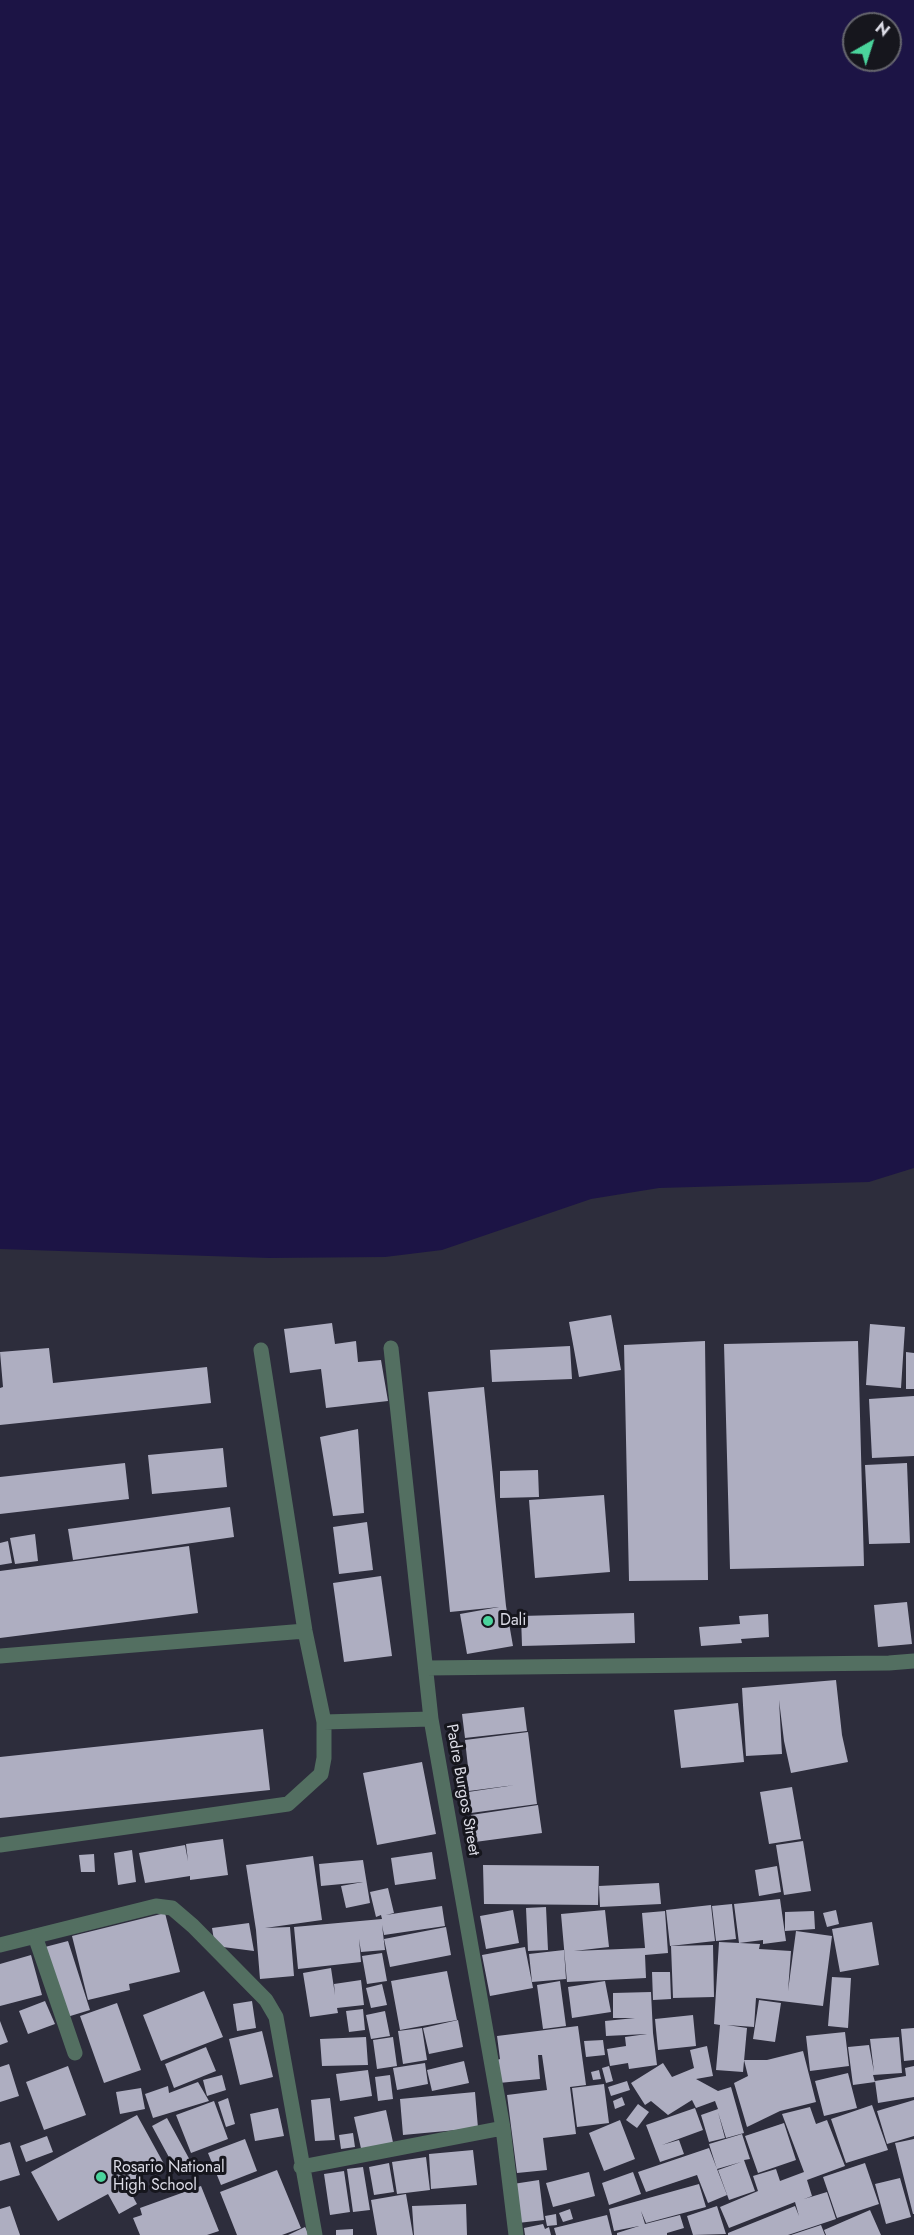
<!DOCTYPE html>
<html>
<head>
<meta charset="utf-8">
<style>
	body { margin:0 }
	#map { position:relative; width:914px; height:2235px; overflow:hidden; background:#2d2d3c; font-family:Jost,sans-serif }
	canvas { display:block }
	.north { position:absolute; left:842px; top:12px; width:60px; height:60px; box-sizing:border-box; background:#16161d; border:2px solid #65656d; border-radius:50%; rotate:39deg; font-size:16px; font-weight:700; line-height:24px; text-align:center; color:#dcdce6 }
	.north::after { content:''; display:block; margin:auto; width:21px; height:27px; background:#4ad49c; clip-path:polygon(50% 0,100% 100%,50% 72%,0 100%) }
</style>
</head>
<body>
<div id="map">
<canvas width="914" height="2235"></canvas>
<div class="north">N</div>
</div>
<script>
const ctx = document.querySelector('canvas').getContext('2d');
ctx.lineJoin = 'round';
function fillPath(path, color) {
  ctx.fillStyle = color;
  ctx.fill(path, 'evenodd');
}
function shape(rows) {
  const path = new Path2D();
  for (const r of rows) {
    path.moveTo(r[0], r[1]);
    for (let i = 2; i < r.length; i += 2) path.lineTo(r[i], r[i + 1]);
  }
  return path;
}
function stroke(path, color, width, dash) {
  ctx.strokeStyle = color;
  ctx.lineWidth = width;
  ctx.lineCap = dash ? 'butt' : 'round';
  ctx.setLineDash(dash || []);
  ctx.stroke(path);
}
function drawText(font, color, halo, rows, align = 'center') {
  ctx.font = font + ' Jost,sans-serif';
  ctx.lineWidth = 6;
  ctx.setLineDash([]);
  ctx.textBaseline = 'middle';
  ctx.strokeStyle = halo;
  ctx.fillStyle = color;
  for (const [text, x, y, turn = 0] of rows) {
    ctx.save();
    ctx.translate(x, y);
    ctx.rotate((+turn || 0) * Math.PI / 180);
    ctx.textAlign = isNaN(turn) ? turn : align;
    if (halo) ctx.strokeText(text, 0, 0);
    ctx.fillText(text, 0, 0);
    ctx.restore();
  }
}
fillPath(shape([
	[0,0,914,0,914,1168,869,1182,659,1188,591,1199,442,1250,385,1257,269,1258,0,1249],
	[854,24,890,24,890,60,854,60]
]), '#1c1445');
fillPath(shape([
	[611,1315,621,1370,579,1377,569,1322],
	[332,1323,335,1344,356,1341,358,1362,381,1360,388,1401,326,1408,321,1369,290,1373,284,1329],
	[870,1324,905,1327,901,1388,866,1385],
	[705,1341,708,1580,629,1581,624,1345],
	[858,1341,864,1566,730,1569,724,1344],
	[570,1346,572,1379,492,1382,490,1350],
	[49,1348,53,1383,207,1367,211,1403,0,1425,0,1388,3,1387,0,1352],
	[906,1352,914,1353,914,1389,906,1389],
	[484,1387,506,1606,513,1646,467,1654,460,1614,499,1607,450,1612,428,1392],
	[914,1396,914,1456,872,1458,869,1399],
	[358,1429,364,1513,333,1516,320,1437],
	[223,1448,227,1487,152,1494,148,1455],
	[125,1463,129,1499,0,1514,0,1477],
	[907,1463,910,1543,869,1544,865,1465],
	[538,1470,539,1497,500,1498,500,1471],
	[604,1495,610,1572,535,1578,529,1500],
	[230,1507,234,1537,73,1560,68,1529],
	[367,1522,373,1570,339,1574,333,1527],
	[35,1534,38,1561,15,1564,10,1538],
	[8,1541,12,1563,0,1565,0,1543],
	[189,1546,198,1613,0,1638,0,1571],
	[381,1576,392,1656,344,1662,333,1583],
	[907,1602,912,1644,878,1647,874,1605],
	[634,1613,635,1643,522,1646,521,1616],
	[768,1614,769,1637,741,1639,742,1643,701,1646,699,1627,740,1624,739,1616],
	[836,1680,842,1735,848,1762,791,1773,784,1741,779,1700,782,1754,746,1756,742,1688],
	[738,1703,744,1762,681,1768,674,1710],
	[524,1707,527,1731,465,1738,462,1714],
	[263,1729,270,1790,0,1818,0,1757],
	[528,1732,537,1804,471,1813,468,1792,515,1785,469,1791,465,1768,468,1767,465,1740],
	[422,1762,436,1834,377,1845,363,1773],
	[792,1787,801,1839,769,1844,760,1792],
	[538,1805,542,1833,475,1842,471,1815],
	[223,1839,228,1875,190,1880,190,1876,145,1883,139,1853,185,1845,188,1861,186,1844],
	[803,1841,811,1891,784,1895,776,1845],
	[132,1850,136,1882,118,1885,114,1853],
	[432,1852,436,1879,395,1885,391,1858],
	[94,1854,95,1872,81,1872,79,1855],
	[313,1856,322,1920,265,1928,290,1927,294,1976,260,1979,256,1930,246,1865],
	[363,1860,370,1903,346,1908,341,1886,363,1882,321,1886,319,1864],
	[483,1865,599,1866,598,1905,484,1904],
	[777,1866,781,1892,759,1896,755,1870],
	[659,1883,661,1904,600,1907,599,1886],
	[388,1888,394,1913,386,1915,442,1906,445,1926,384,1935,382,1925,385,1950,361,1952,359,1939,361,1962,298,1969,294,1927,382,1919,381,1915,376,1917,370,1892],
	[780,1899,786,1941,763,1944,763,1940,739,1943,734,1904],
	[732,1904,736,1939,716,1941,712,1906],
	[711,1905,715,1941,670,1946,666,1910],
	[546,1907,548,1950,528,1951,526,1908],
	[513,1910,519,1943,486,1949,480,1916],
	[605,1910,609,1947,574,1951,645,1948,642,1913,665,1911,668,1953,645,1955,646,1978,567,1982,561,1914],
	[836,1910,839,1924,827,1927,823,1913],
	[814,1911,815,1929,785,1931,785,1912],
	[165,1913,180,1972,129,1984,130,1990,88,2000,72,1936],
	[872,1922,879,1965,840,1972,832,1929],
	[249,1923,254,1951,215,1946,212,1928],
	[446,1927,451,1955,390,1967,384,1939],
	[796,1931,832,1936,823,2006,756,1998,754,2027,727,2025,747,2028,743,2072,716,2070,720,2025,714,2024,719,1942,760,1944,759,1949,791,1951,788,1991],
	[68,1941,90,2010,67,2017,45,1947],
	[713,1945,714,1997,673,1998,671,1946],
	[525,1947,533,1988,490,1996,482,1955],
	[564,1950,566,1979,532,1982,529,1954],
	[382,1953,387,1981,367,1984,362,1956],
	[31,1955,42,1995,0,2006,0,1964],
	[331,1968,335,1995,334,1984,361,1980,364,2005,337,2008,338,2013,310,2017,303,1973],
	[447,1971,457,2020,422,2026,422,2024,422,2026,400,2030,391,1981],
	[652,1972,670,1972,671,1999,653,2000],
	[832,1977,851,1978,848,2028,828,2026],
	[560,1981,566,2026,543,2029,537,1985],
	[605,1981,611,2012,572,2018,568,1987],
	[382,1984,387,2005,371,2008,366,1988],
	[204,1991,223,2037,161,2061,143,2015],
	[651,1992,653,2033,657,2065,629,2069,628,2063,610,2066,607,2049,626,2046,625,2037,647,2034,606,2036,605,2021,635,2018,613,2018,613,1993],
	[759,2000,781,2003,775,2042,753,2039],
	[45,2001,55,2024,28,2034,19,2011],
	[252,2001,256,2028,237,2031,233,2004],
	[117,2003,141,2070,104,2083,80,2016],
	[363,2009,365,2030,349,2032,346,2011],
	[385,2011,390,2036,371,2039,366,2015],
	[693,2015,696,2046,658,2050,655,2019],
	[458,2020,463,2047,429,2054,423,2028],
	[0,2021,8,2042,0,2045],
	[578,2026,586,2085,570,2087,576,2134,543,2138,547,2170,517,2173,507,2095,547,2090,542,2055,538,2055,540,2079,499,2083,497,2060,500,2059,497,2036],
	[422,2028,427,2060,403,2064,398,2031],
	[914,2028,914,2060,904,2061,901,2029],
	[262,2031,273,2077,240,2085,229,2039],
	[845,2032,849,2066,810,2071,806,2036],
	[366,2037,368,2065,322,2066,320,2039],
	[393,2037,397,2066,377,2069,373,2040],
	[899,2037,902,2073,873,2075,875,2082,853,2085,848,2047,869,2045,874,2072,870,2039],
	[603,2040,605,2055,586,2057,584,2041],
	[707,2046,713,2076,696,2079,718,2091,731,2087,744,2133,726,2138,718,2112,725,2138,709,2142,701,2115,718,2109,715,2101,696,2108,692,2100,668,2115,651,2101,645,2105,631,2083,663,2063,672,2077,694,2068,690,2050],
	[206,2047,216,2071,174,2088,165,2064],
	[803,2051,816,2102,780,2111,747,2127,734,2083,748,2076,744,2060,767,2060],
	[464,2061,469,2083,432,2091,427,2070],
	[425,2063,428,2084,397,2090,393,2068],
	[9,2064,19,2096,0,2102,0,2067],
	[68,2066,86,2115,44,2130,26,2082],
	[609,2066,613,2081,606,2083,602,2068],
	[914,2066,914,2097,878,2103,875,2081,906,2076,905,2068],
	[368,2070,372,2096,340,2101,336,2074],
	[599,2070,601,2079,593,2080,591,2072],
	[848,2073,857,2108,824,2116,815,2081],
	[222,2075,226,2090,207,2096,203,2080],
	[390,2075,393,2099,378,2101,375,2077],
	[627,2081,630,2090,611,2096,608,2087],
	[198,2082,209,2101,153,2118,145,2094,168,2086,169,2093],
	[604,2084,609,2123,577,2127,572,2088],
	[141,2088,145,2109,120,2114,116,2092],
	[475,2092,478,2128,403,2135,400,2099],
	[622,2097,625,2105,615,2109,613,2101],
	[228,2098,235,2124,226,2127,218,2102],
	[330,2098,335,2140,315,2141,311,2100],
	[914,2100,914,2136,887,2144,877,2111],
	[214,2101,228,2139,191,2153,176,2115],
	[638,2104,649,2112,637,2128,626,2120],
	[872,2105,888,2150,846,2163,831,2119],
	[810,2107,816,2124,827,2120,845,2166,807,2180,812,2196,804,2199,827,2192,836,2219,788,2235,728,2235,728,2233,795,2206,799,2216,795,2202,729,2228,720,2207,758,2191,753,2176,776,2169,780,2181,804,2172,782,2114],
	[278,2108,284,2136,255,2141,250,2114],
	[695,2108,703,2130,662,2145,679,2140,684,2154,660,2162,646,2125],
	[386,2110,394,2147,362,2153,354,2117],
	[137,2115,164,2164,126,2184,137,2204,119,2214,108,2194,58,2221,31,2172],
	[167,2118,192,2164,177,2172,152,2126],
	[620,2120,635,2159,604,2171,589,2133],
	[784,2123,796,2160,758,2173,745,2136],
	[353,2133,355,2147,341,2149,339,2135],
	[742,2134,750,2159,744,2160,755,2191,729,2200,718,2170,741,2162,717,2169,709,2144],
	[47,2136,53,2152,26,2162,20,2146],
	[245,2139,257,2171,221,2185,208,2153],
	[914,2139,914,2214,913,2214,895,2143],
	[10,2142,20,2175,0,2181,0,2145],
	[709,2148,727,2195,708,2203,697,2175,646,2192,638,2172],
	[473,2150,477,2185,431,2189,429,2154],
	[426,2157,430,2190,397,2194,392,2162],
	[389,2163,394,2192,374,2195,369,2167],
	[865,2163,879,2204,837,2218,823,2177],
	[363,2167,370,2210,353,2212,347,2169],
	[277,2170,301,2228,282,2235,237,2235,220,2192],
	[344,2171,350,2212,330,2215,324,2174],
	[589,2172,595,2196,553,2207,546,2183],
	[633,2172,641,2194,609,2205,602,2183],
	[900,2178,911,2217,886,2224,875,2184],
	[539,2180,544,2220,518,2223,513,2184],
	[699,2184,706,2207,646,2223,641,2211,645,2224,680,2215,684,2228,667,2233,667,2235,617,2235,617,2233,639,2226,614,2231,609,2209],
	[201,2186,219,2231,207,2235,140,2235,133,2218,142,2215,140,2208],
	[406,2194,413,2235,377,2235,371,2200],
	[466,2204,467,2235,414,2235,412,2206],
	[10,2206,20,2235,0,2235,0,2209],
	[717,2206,726,2234,693,2235,687,2216],
	[570,2209,573,2219,563,2222,559,2213],
	[870,2210,881,2235,826,2235,824,2230],
	[556,2214,557,2225,547,2226,545,2216],
	[607,2215,612,2235,556,2235,554,2228],
	[543,2224,545,2229,549,2227,551,2235,525,2235,524,2228],
	[821,2225,825,2235,791,2235],
	[305,2227,309,2235,288,2235],
	[353,2229,353,2235,336,2235,336,2230]
]), '#aeaec1');
stroke(shape([
	[391,1348,431,1719,503,2128,516,2235],
	[0,1656,305,1631],
	[426,1668,889,1663,914,1661],
	[324,1722,431,1719],
	[0,1845,288,1804,321,1774,324,1758,324,1722,305,1631,261,1350],
	[35,1936,75,2053],
	[0,1945,156,1906,172,1908,193,1926,266,2000,276,2017,315,2235],
	[301,2167,503,2128]
]), '#536f61', 15);
for (const [x, y, r, color] of [
	[488,1621,6,"#4ad49c"],
	[101,2177,6,"#4ad49c"]
]) {
  const dot = new Path2D();
  dot.arc(x, y, r, 0, 2 * Math.PI);
  ctx.fillStyle = color;
  ctx.fill(dot);
  stroke(dot, '#16161d', 2);
}
drawText('16px', '#dcdce6', '#16161d', [
	["Dali",500,1621],
	["Rosario National",113,2168],
	["High School",113,2186]
], 'left');
drawText('16px', '#dcdce6', '#16161d', [
	["Padre Burgos Street",462,1790,80]
]);
</script>
</body>
</html>
